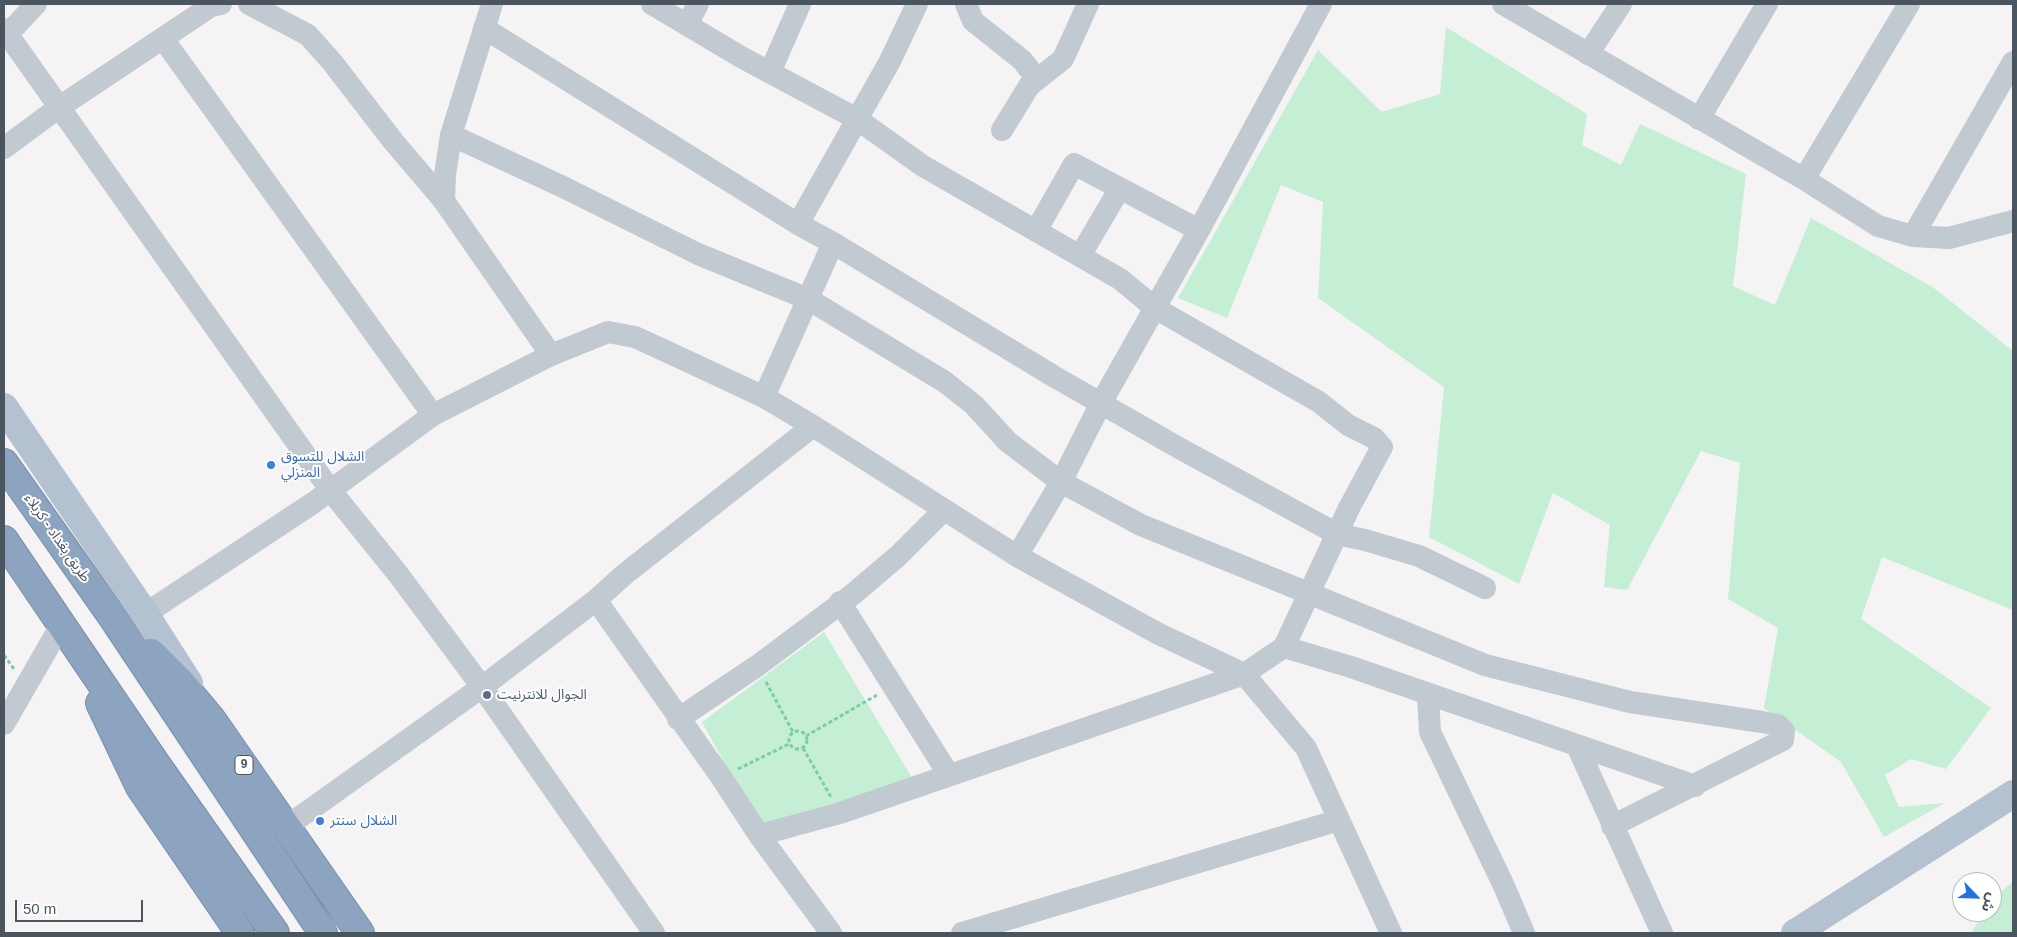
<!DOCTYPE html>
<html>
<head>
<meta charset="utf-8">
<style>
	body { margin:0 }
	#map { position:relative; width:2017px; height:937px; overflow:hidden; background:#f5f3f3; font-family:Helvetica,"Noto Sans Arabic",sans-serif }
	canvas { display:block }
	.frame { position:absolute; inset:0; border:5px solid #4a5560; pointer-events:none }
	.north { position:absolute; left:1952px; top:872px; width:50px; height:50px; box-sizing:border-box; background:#fff; border:1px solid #b7bbbf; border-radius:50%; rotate:114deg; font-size:14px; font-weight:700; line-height:20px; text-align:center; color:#4a5560 }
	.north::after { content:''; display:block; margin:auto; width:18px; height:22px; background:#2073e1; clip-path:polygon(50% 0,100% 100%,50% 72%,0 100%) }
	.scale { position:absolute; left:15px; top:900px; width:128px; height:22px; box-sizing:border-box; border:2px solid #4a5560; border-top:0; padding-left:6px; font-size:15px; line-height:18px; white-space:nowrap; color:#4a5560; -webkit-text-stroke:4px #fff; paint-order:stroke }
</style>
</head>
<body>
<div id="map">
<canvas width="2017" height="937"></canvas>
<div class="frame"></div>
<div class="north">ش</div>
<div class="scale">50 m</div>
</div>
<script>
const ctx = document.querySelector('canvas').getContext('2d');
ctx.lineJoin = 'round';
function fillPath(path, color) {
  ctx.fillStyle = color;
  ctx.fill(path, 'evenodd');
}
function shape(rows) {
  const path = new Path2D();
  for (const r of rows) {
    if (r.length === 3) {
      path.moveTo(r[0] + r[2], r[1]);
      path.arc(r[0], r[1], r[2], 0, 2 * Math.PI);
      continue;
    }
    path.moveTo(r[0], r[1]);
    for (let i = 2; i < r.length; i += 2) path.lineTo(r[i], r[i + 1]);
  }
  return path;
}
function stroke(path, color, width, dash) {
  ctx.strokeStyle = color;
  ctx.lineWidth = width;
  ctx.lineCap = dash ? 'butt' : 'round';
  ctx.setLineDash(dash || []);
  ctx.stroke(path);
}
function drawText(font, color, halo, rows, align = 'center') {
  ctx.font = font + ' Helvetica,"Noto Sans Arabic",sans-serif';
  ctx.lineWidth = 4;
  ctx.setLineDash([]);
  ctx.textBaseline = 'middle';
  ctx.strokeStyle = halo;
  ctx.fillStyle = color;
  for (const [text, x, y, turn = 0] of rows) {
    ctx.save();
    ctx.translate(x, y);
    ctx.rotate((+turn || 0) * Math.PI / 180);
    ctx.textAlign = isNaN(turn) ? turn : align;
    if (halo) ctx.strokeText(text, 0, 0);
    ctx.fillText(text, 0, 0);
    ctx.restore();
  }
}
fillPath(shape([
	[1446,27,1587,114,1582,145,1621,165,1640,124,1746,174,1733,286,1775,305,1811,218,1934,288,2013,351,2013,610,1882,557,1861,619,1991,708,1946,769,1911,759,1885,775,1899,807,1945,803,1884,837,1841,762,1764,708,1778,628,1728,599,1740,463,1701,451,1627,590,1604,587,1610,525,1553,493,1519,584,1429,537,1444,387,1318,298,1323,202,1281,185,1227,318,1178,298,1318,50,1382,112,1440,94],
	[824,632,914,781,758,824,702,722],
	[2013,882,2013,933,1971,933,1984,912,1992,912,1993,898]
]), '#c4efd5');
const highway = shape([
	[4,463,109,612,323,933],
	[4,540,156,764,275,933],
	[151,653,181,683,212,720,360,933],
	[100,703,140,787,240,933]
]);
stroke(highway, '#778fab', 30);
stroke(shape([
	[4,655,14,669],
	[766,682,793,732],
	[798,740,9],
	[806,736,877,695],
	[803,748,831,797],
	[738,769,789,744]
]), '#7ccda6', 3, [4, 2.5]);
stroke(shape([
	[249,4,308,35,332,62,393,141,444,201,551,355,608,332,635,337,672,354,764,397,813,426,1017,556,1157,633,1244,674,1306,748,1391,933],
	[652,4,741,57,857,119,923,166,1120,279,1155,308,1319,402,1348,425,1374,438,1382,447,1349,508,1284,647,1244,674,840,813,759,835],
	[966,4,973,21,1022,60,1037,79],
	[1503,4,1804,179,1878,226,1913,236,1949,238,2013,221],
	[687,25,698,4],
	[484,28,798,224,833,243,1055,377,1179,448,1337,534,1365,540,1419,556,1485,588],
	[4,29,331,491,398,574,482,687,654,933],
	[8,34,36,4],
	[164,40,433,415],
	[1588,54,1621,4],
	[770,72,800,4],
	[1699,119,1767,4],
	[1002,130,1029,86,1063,59,1088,4],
	[451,135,561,186,698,254,808,299,945,382,974,405,1008,442,1061,482,1141,525,1485,665,1630,702,1762,722,1778,725,1784,731,1783,740,1612,826],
	[4,148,58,108,211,6,221,4],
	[1804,179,1909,4],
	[444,201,445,175,451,135,492,4],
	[798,224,890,61,917,4],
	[1036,231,1074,164,1199,230],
	[1913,236,2013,62],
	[1080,256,1120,188],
	[764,397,833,243],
	[1017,556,1061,482,1101,403,1199,230,1321,4],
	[596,600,721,777,759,835,831,933],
	[840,602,949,775],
	[145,614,313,503,433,415,551,355],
	[1284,647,1351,667,1695,786],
	[1428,696,1430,732,1504,886,1524,933],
	[678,719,757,666,852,595,898,556,943,511],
	[4,724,61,625],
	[1577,746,1662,933],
	[286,827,482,687,596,600,625,574,813,426],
	[962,933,1339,820]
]), '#c1c9d1', 22);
stroke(shape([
	[4,407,145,614,189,683],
	[1795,933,2013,794]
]), '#b3c1d0', 28);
stroke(highway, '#8ca4bf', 28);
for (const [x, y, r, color] of [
	[271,465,5,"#3f7fe0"],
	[487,695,5,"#5c6f8a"],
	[320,821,5,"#3f7fe0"]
]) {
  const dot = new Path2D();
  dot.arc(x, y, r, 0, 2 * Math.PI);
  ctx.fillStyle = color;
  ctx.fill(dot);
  stroke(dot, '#fff', 2);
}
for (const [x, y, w] of [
	[244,765,18]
]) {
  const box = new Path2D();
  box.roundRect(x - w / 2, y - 9.5, w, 19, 4);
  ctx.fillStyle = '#fff';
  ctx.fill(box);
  stroke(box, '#4a5560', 1);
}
drawText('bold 12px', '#4a5560', null, [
	["9",244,765]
]);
drawText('14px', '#366cbe', '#fff', [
	["الشلال للتسوق",281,457],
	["المنزلي",281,473],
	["الشلال سنتر",330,821]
], 'left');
drawText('14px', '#4a5560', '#fff', [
	["طريق بغداد - كربلاء",57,538,55]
]);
drawText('14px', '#4e5e75', '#fff', [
	["الجوال للانترنيت",497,695]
], 'left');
</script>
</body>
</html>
